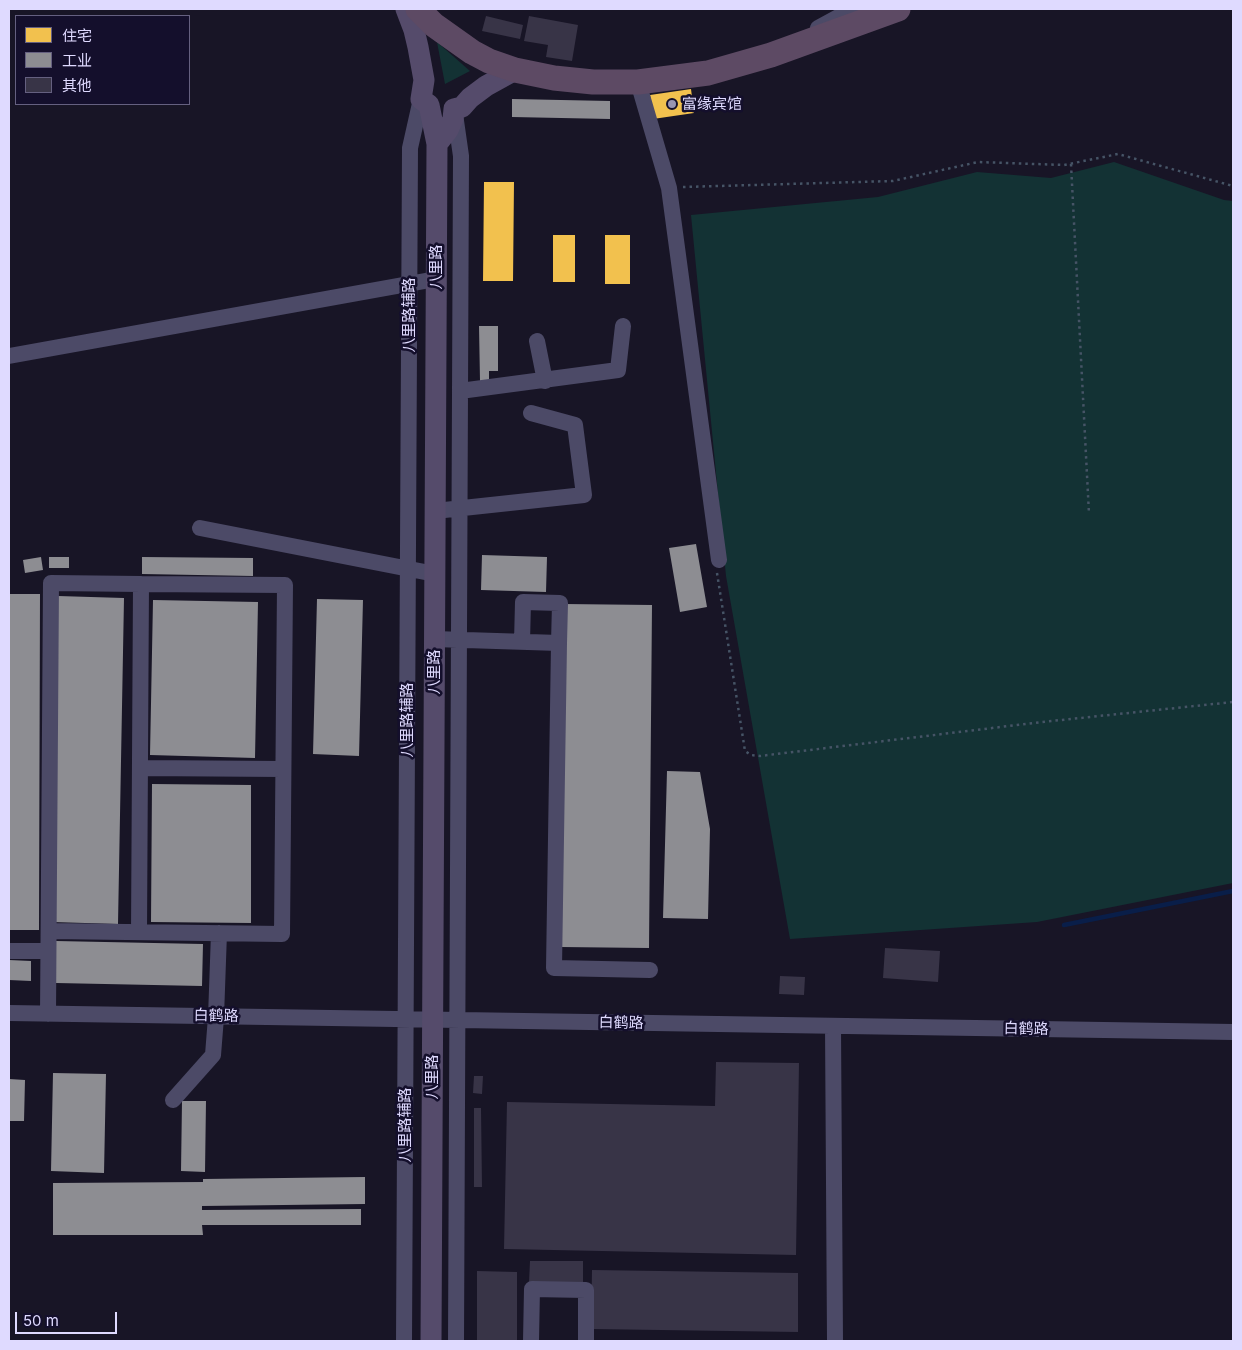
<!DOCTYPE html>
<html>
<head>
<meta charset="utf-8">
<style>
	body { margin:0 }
	#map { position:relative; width:1242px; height:1350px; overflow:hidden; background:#181526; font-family:Inter,"Noto Sans SC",sans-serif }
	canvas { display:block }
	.frame { position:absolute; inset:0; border:10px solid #dfdaff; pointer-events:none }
	.legend { position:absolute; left:15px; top:15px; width:175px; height:90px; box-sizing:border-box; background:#140f2c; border:1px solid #656080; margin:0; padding:6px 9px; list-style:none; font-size:15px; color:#dfdaff }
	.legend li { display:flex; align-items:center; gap:10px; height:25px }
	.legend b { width:25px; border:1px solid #656080 }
	.scale { position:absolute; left:15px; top:1312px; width:102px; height:22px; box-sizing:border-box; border:2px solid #dfdaff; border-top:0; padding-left:6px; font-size:15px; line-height:18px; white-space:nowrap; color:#dfdaff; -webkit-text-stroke:4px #140f2c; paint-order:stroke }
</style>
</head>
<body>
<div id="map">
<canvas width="1242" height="1350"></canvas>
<div class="frame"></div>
<ul class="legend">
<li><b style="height:14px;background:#f2c14e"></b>住宅</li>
<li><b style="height:14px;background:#8d8d92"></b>工业</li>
<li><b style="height:14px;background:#383447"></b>其他</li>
</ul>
<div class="scale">50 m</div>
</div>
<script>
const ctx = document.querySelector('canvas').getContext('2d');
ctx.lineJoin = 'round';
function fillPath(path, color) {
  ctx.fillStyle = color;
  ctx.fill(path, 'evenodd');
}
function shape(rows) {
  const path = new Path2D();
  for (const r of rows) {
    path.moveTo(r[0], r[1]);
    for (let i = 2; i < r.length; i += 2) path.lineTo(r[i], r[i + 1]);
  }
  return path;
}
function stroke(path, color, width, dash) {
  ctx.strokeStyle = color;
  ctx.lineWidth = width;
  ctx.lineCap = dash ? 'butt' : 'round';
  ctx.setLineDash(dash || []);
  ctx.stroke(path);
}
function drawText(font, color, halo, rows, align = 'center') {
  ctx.font = font + ' Inter,"Noto Sans SC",sans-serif';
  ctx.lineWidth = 5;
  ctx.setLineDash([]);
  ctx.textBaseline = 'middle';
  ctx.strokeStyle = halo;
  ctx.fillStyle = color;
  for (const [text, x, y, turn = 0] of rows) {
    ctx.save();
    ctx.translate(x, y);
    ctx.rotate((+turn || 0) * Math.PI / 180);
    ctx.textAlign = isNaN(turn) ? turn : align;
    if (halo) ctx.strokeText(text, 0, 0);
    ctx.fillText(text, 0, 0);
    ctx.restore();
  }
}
fillPath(shape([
	[437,42,470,71,445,84],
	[1114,162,1224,200,1233,201,1233,883,1037,922,790,939,726,576,691,215,878,197,977,172,1051,178]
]), '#133234');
fillPath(shape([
	[691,89,694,113,653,119,650,95],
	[484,182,514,182,513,281,483,281],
	[553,235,575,235,575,282,553,282],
	[605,235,630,235,630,284,605,284]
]), '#f2c14e');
fillPath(shape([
	[512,99,610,101,610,119,512,117],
	[479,326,498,326,498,371,489,371,489,381,480,381],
	[696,544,707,607,680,612,669,548],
	[482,555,547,557,546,592,481,590],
	[41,557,43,570,25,573,23,560],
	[49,557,69,557,69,568,49,568],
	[142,557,253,558,253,576,142,574],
	[9,594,40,594,39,930,9,930],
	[58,596,124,598,118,924,52,922],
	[317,599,363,600,359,756,313,754],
	[153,600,258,602,255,758,150,755],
	[564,604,652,605,649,948,561,947],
	[667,771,700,772,710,829,708,919,663,918],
	[152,784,251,785,251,923,151,922],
	[56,941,203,944,202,986,56,983],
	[9,960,31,961,31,981,9,980],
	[53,1073,106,1074,104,1173,51,1171],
	[9,1079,25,1080,24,1121,9,1121],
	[182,1101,206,1101,205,1172,181,1171],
	[365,1177,365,1204,202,1206,202,1210,361,1209,361,1225,202,1225,203,1235,53,1235,53,1183,203,1182,203,1179]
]), '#8d8d92');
stroke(shape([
	[1064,925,1233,891]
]), '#091e49', 4.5);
fillPath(shape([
	[486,16,523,25,520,39,482,31],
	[529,16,578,25,572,61,546,57,548,45,524,41],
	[885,948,940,951,938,982,883,978],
	[780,976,805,977,804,995,779,994],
	[716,1062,799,1063,796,1255,504,1249,507,1102,715,1106],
	[474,1076,483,1076,482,1094,473,1093],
	[474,1108,481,1108,482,1187,474,1187],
	[530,1261,583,1261,583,1284,529,1283],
	[592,1270,798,1273,798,1332,591,1329],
	[477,1271,517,1272,517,1341,477,1341]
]), '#383447');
stroke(shape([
	[1071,164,1089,514],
	[683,187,893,181,978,162,1064,165,1118,154,1233,186],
	[717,573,745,751,751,755,760,756,1042,722,1233,702]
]), '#465466', 2.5, [2.5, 4]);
stroke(shape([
	[818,28,853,9],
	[638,82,669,188,719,560],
	[455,114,461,156,456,1341],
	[537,341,545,381],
	[9,356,436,279],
	[460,391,618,370,623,326],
	[435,511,584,495,575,425,531,413],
	[200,528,435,574],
	[434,639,559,643,554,968,650,970],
	[522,642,523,602,560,603,559,643],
	[140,768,283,769],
	[49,931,282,934,285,585,141,584,139,932],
	[9,951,48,951],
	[9,1013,1233,1032],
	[48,1014,51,583,141,584],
	[833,1026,835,1341],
	[173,1100,213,1055,216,1017,219,933],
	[404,1341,410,148,421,99],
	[531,1341,532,1289,586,1290,586,1341]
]), '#4c4a67', 16);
stroke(shape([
	[406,9,414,30,418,47,424,80,421,99,429,105,437,144,431,1341],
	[437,144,448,130,453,119,454,109,462,107,470,98,486,86,515,70]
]), '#554b6b', 21);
stroke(shape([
	[418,9,434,25,472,52,489,61,515,70,554,78,593,82,638,82,708,73,771,55,898,9]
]), '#5d4a64', 25);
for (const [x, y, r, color] of [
	[672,104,5,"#9995b3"]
]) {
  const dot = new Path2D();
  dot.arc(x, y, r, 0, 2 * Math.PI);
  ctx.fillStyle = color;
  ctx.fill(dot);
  stroke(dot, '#140f2c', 2);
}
drawText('15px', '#dfdaff', '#140f2c', [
	["富缘宾馆",682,104]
], 'left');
drawText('15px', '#dfdaff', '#140f2c', [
	["八里路",436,267,-90],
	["八里路辅路",409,315,-90],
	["八里路",434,672,-90],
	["八里路辅路",407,720,-90],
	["白鹤路",216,1016,1],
	["白鹤路",621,1023,1],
	["白鹤路",1026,1029,1],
	["八里路",432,1077,-90],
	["八里路辅路",405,1125,-90]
]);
</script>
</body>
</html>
